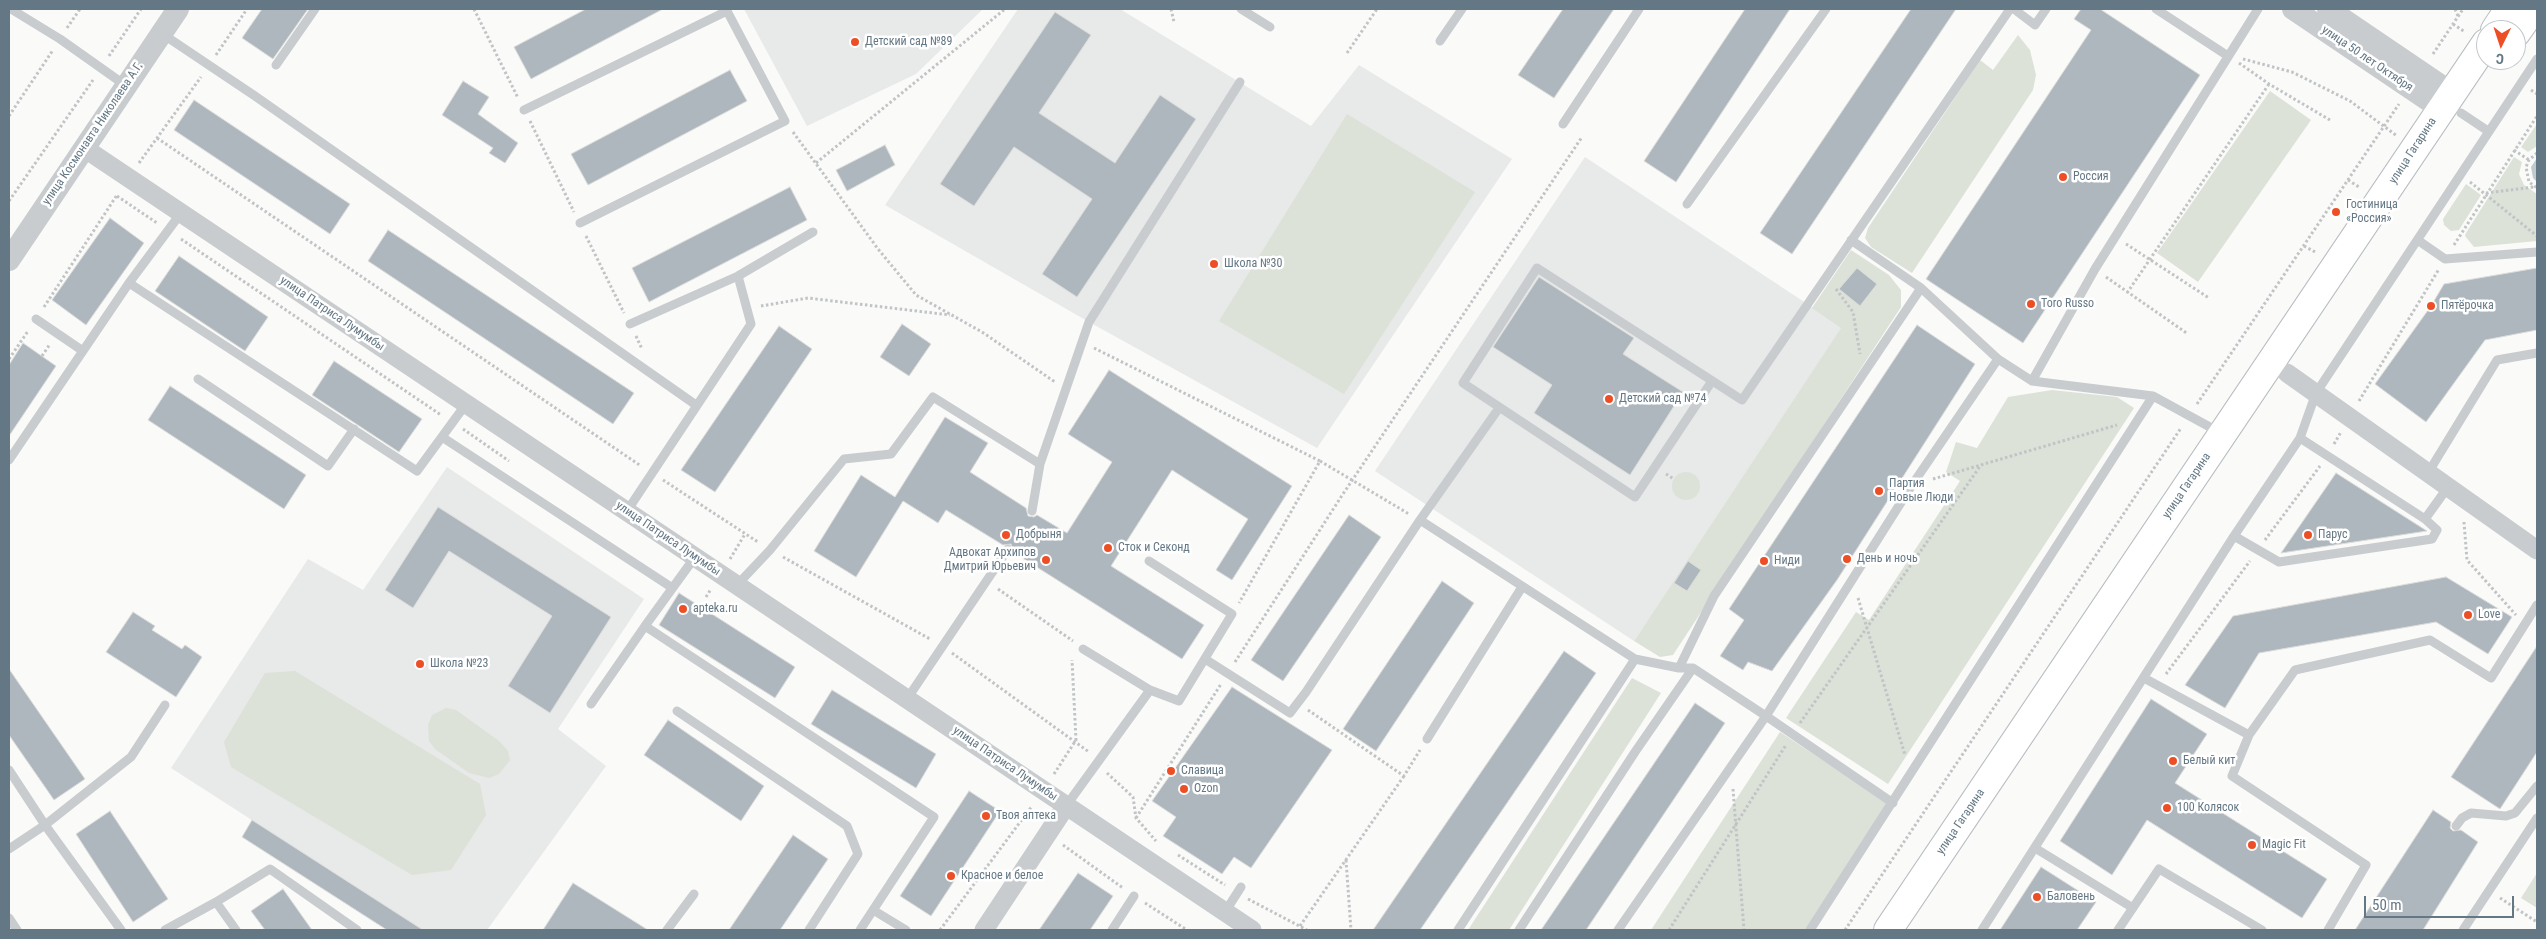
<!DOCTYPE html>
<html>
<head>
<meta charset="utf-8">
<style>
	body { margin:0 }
	#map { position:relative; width:2546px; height:939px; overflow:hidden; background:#fafaf8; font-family:"Roboto Condensed",sans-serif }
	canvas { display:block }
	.frame { position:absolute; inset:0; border:10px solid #637784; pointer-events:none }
	.north { position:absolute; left:2476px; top:20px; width:50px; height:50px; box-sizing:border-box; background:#fff; border:1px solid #c1c9ce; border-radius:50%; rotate:184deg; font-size:14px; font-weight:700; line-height:20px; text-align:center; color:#637784 }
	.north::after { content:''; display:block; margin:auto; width:18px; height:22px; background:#ed4e25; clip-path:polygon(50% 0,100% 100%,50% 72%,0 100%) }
	.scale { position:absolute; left:2364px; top:896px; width:150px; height:22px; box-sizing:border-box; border:2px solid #637784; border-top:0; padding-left:6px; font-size:15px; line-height:18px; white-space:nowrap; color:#637784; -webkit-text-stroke:4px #fff; paint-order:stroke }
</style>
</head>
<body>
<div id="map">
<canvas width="2546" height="939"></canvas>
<div class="frame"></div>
<div class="north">С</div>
<div class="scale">50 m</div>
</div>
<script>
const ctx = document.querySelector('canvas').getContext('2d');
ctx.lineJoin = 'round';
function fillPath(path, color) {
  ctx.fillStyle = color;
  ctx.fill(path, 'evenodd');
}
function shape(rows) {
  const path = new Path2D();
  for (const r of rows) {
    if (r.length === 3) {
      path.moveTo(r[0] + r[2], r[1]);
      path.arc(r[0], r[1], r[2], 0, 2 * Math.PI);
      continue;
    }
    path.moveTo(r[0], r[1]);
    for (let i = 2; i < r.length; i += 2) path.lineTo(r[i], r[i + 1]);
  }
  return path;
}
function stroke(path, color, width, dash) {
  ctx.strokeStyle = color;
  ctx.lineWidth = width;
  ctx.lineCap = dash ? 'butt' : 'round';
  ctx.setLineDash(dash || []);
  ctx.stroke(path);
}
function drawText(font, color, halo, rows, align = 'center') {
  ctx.font = font + ' "Roboto Condensed",sans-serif';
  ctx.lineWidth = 5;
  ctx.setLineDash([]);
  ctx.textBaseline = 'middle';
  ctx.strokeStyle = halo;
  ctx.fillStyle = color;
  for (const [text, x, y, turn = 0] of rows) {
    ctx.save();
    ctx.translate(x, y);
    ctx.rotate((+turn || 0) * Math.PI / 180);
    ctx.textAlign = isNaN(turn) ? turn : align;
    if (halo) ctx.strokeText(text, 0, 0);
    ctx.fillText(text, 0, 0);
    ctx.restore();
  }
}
fillPath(shape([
	[744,9,983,9,916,74,807,126],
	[1018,9,1120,9,1311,126,1359,65,1512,159,1317,448,1089,322,885,205],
	[1585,157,1842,327,1634,641,1375,471],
	[447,467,644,599,558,729,606,766,487,930,423,930,171,768,308,559,363,590]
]), '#e8e9e9');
fillPath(shape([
	[2018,35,2030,50,2036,75,2033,90,1912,273,1871,247,1865,238,1868,228,1980,60,1993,70],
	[2270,91,2311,120,2198,282,2157,253],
	[1347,114,1475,192,1344,394,1219,321],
	[2537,124,2537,146,2528,152,2521,147],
	[2514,157,2522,162,2519,174,2524,185,2537,194,2537,241,2474,247,2465,236,2466,233],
	[2466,184,2481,195,2459,230,2451,231,2444,225,2443,219],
	[1851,250,1889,275,1901,290,1901,307,1673,655,1660,657,1634,641,1841,328,1812,308],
	[2052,390,2117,397,2134,408,1888,784,1786,718,1856,612,1869,620,1960,481,1946,472,1956,442,1977,448,2008,397],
	[1686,486,14],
	[295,671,480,784,486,815,451,870,412,875,231,767,224,742,265,673],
	[1632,678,1661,693,1509,930,1468,930],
	[446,708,456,710,499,741,508,751,510,760,499,774,489,778,469,773,435,749,429,741,428,725,432,715],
	[1780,732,1888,803,1806,930,1651,930],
	[2537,873,2537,908,2521,898]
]), '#dce2d8');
fillPath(shape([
	[2537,158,2537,182,2533,178,2531,167]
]), '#bfcbcf');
const building = shape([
	[262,9,308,9,273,59,242,38,262,9],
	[586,9,663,9,531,79,514,47,586,9],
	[1563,9,1614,9,1554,98,1518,75,1563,9],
	[1745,9,1790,9,1676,182,1644,161,1745,9],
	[1911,9,1956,9,1792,254,1760,233,1911,9],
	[2081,9,2100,9,2200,75,2023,343,1926,279,2091,30,2074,19,2081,9],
	[1055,12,1091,35,1039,113,1115,163,1160,95,1196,119,1077,297,1042,274,1092,199,1014,147,974,206,940,184,1055,12],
	[730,70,747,101,588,185,571,154,730,70],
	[463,81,489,97,478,114,518,143,505,163,489,153,493,148,442,115,463,81],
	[194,100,350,204,330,234,174,130,194,100],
	[885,145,895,165,847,191,836,170,885,145],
	[790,187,807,220,649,302,632,268,790,187],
	[110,218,144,243,86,325,52,300,110,218],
	[388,230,634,393,613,424,368,261,388,230],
	[179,256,268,317,245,351,155,291,179,256],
	[1857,268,1877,284,1860,306,1839,289,1857,268],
	[2537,268,2537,330,2485,340,2426,422,2375,384,2431,306,2444,284,2537,268],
	[1539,277,1634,338,1623,354,1683,392,1630,475,1534,413,1552,385,1493,347,1539,277],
	[902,324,931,344,909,376,880,357,902,324],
	[1917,325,1975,364,1837,580,1772,671,1748,662,1743,670,1720,656,1744,620,1729,609,1917,325],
	[779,326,812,349,715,492,681,470,779,326],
	[23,343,56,366,9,436,9,365,23,343],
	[334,361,422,419,399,452,312,395,334,361],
	[1109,370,1292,486,1232,580,1216,570,1248,519,1172,470,1111,566,1204,625,1182,659,1013,552,1011,544,1003,545,946,510,938,523,903,501,856,577,814,551,861,475,895,497,945,417,988,443,970,472,1026,508,1028,516,1034,517,1037,515,1067,533,1112,462,1068,434,1109,370],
	[170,386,306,475,284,509,148,420,170,386],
	[2336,473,2427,531,2281,553,2336,473],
	[438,507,611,617,550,713,508,686,552,616,449,551,413,608,385,590,438,507],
	[1349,515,1381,537,1283,681,1251,660,1349,515],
	[1688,561,1701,570,1687,591,1674,583,1688,561],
	[2446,577,2512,617,2488,654,2436,622,2259,653,2225,708,2185,685,2233,616,2446,577],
	[1442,581,1474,603,1376,751,1343,729,1442,581],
	[679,593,795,667,775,698,659,625,679,593],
	[133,612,155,626,152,630,182,649,185,645,202,657,176,697,106,652,133,612],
	[2537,646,2537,752,2500,809,2451,777,2537,646],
	[1564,651,1596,673,1420,930,1373,930,1564,651],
	[9,669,85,779,54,800,9,735,9,669],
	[1232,687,1332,750,1251,868,1234,857,1222,874,1163,836,1176,817,1152,801,1232,687],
	[832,690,936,754,916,788,811,724,832,690],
	[2151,699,2207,734,2175,783,2327,879,2302,918,2147,820,2112,875,2060,841,2151,699],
	[1695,703,1725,723,1586,930,1541,930,1695,703],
	[668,720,764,786,741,821,644,755,668,720],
	[969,791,1000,811,931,916,900,896,969,791],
	[2433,810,2451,822,2450,828,2453,831,2461,830,2478,842,2423,930,2355,930,2433,810],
	[110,811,168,899,133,922,76,834,110,811],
	[252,820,423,930,387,930,242,837,252,820],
	[793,835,828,859,780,930,729,930,793,835],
	[2041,867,2096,902,2077,930,2000,930,2041,867],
	[1078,873,1113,896,1090,930,1039,930,1078,873],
	[573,883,648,930,543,930,573,883],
	[283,889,312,930,265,930,251,911,283,889]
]);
fillPath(building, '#aeb7bd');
stroke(building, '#dcdcda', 1);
const primary = shape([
	[2495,30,2509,9],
	[2516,33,2533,9],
	[1888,930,2486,43]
]);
stroke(primary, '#b8bec2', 30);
stroke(shape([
	[474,9,518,98],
	[1171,9,1174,22],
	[2455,9,2458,16],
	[2453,24,2465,32],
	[67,28,80,9],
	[1347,53,1377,9],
	[2433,54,2463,9],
	[216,55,247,9],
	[109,56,141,9],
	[2243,59,2292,72,2350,101,2397,136],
	[2239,63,2269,84,2330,120],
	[2531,90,2537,94],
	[9,116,53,50],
	[530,121,574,212],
	[793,132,878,249,916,295,982,332,1055,382],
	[157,138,641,466],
	[2514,150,2529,160],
	[2537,153,2529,160,2526,167,2529,182,2537,188],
	[139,163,201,77],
	[816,163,1005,9],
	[2348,180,2359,187],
	[2470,182,2537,236],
	[2486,193,2534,187],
	[117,196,157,223],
	[9,201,93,80],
	[586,236,624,313],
	[181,239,441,415],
	[2126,244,2209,298],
	[2454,245,2537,116],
	[2304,246,2317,253],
	[2106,277,2188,334],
	[1836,289,1853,312,1860,354],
	[2127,293,2269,84],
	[761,306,808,298,950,315],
	[44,307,117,195],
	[636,336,642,349],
	[1094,348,1320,461,1239,603],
	[42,356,50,344],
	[9,359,28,331],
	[2359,401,2439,269],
	[2197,404,2399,104],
	[463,429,509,461],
	[2334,444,2341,432],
	[1320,461,1409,514],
	[1666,474,1674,479],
	[1933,479,2117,425],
	[663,480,758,542],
	[2464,522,2467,560,2516,615],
	[2265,540,2320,466],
	[783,557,930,639],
	[730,559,745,534],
	[998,589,1073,641],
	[706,597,711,589],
	[1858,598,1905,755],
	[952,653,1089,752],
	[1235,662,1341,497,1582,137],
	[2166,674,2250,561],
	[1308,710,1404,776,1420,750],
	[1800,723,1981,465],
	[1107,773,1133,797,1136,818,1156,841],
	[1054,774,1076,740,1072,660],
	[1733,789,1744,930],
	[1136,818,1221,684],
	[1063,845,1123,888],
	[1178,855,1225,885],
	[1346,860,1351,930],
	[2500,898,2537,922],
	[1248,899,1307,930],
	[1145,903,1187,930],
	[1300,926,1404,776],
	[940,930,1032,806],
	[1669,930,1786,745],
	[1845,930,2181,428]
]), '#c1c4c6', 3, [2.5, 2.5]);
stroke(shape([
	[11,9,60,39,125,85],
	[1241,9,1270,27],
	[2014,9,2035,25,2046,9],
	[2156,9,2228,56],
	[161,33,255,96,696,405],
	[1440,41,1462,9],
	[276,65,315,9],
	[524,110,727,11],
	[2461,113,2488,131],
	[1563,124,1639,9],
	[1687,204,1826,9],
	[580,223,785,121,726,9],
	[2419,241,2445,259,2537,252],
	[129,283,417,471,466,404],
	[1921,288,1998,359,2032,381,2153,396,2219,432],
	[36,319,83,351],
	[630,324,738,276,813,232],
	[198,379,328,466,354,429],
	[1712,381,1635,497,1463,383,1537,268,1742,400,2010,9],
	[2032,381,2095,269,2258,9],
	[442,437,671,587],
	[2300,438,2425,519,2448,487],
	[9,460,129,283,181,213],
	[2428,473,2497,360,2537,353],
	[627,511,751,324,738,276],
	[1032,511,1040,464],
	[1420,520,1499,408],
	[2234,536,2279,562,2432,539,2437,530,2425,519],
	[695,557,645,626,934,817,860,930],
	[737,585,770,550,844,459,891,454,933,397,1040,464,1089,322,1240,82],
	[1083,649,1150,690],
	[1205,659,1290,713,1306,692,1420,520,1635,659,1679,668,1693,668,1766,716,1618,930],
	[1679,668,1714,596,1921,288,1851,240],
	[2144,678,2249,735,2232,776,2366,865,2328,930],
	[907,699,1008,549],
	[591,704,645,626],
	[677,711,847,826,858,854,809,930],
	[2249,735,2295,670,2430,640,2491,678,2537,605],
	[1427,739,1522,587],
	[9,770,45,825,131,757,165,705],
	[1893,803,1766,716,1912,485,1998,359],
	[1066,806,1150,690,1179,701,1232,614,1149,561],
	[2456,826,2462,818,2471,813,2506,816,2515,813,2537,786],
	[2035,848,2133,908],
	[9,849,45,825,121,930],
	[873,910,906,930],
	[1225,912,1241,887],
	[9,918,17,930],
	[165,930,216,902],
	[236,930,216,902,270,869,357,930],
	[667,930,694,894],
	[1112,930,1134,896],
	[1458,930,1635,659],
	[1519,930,1635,752,1693,668],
	[1810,930,2153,396],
	[1982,930,2234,536,2300,438,2316,393,2537,59],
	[2118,930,2159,869,2262,930],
	[2463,930,2537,818]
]), '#c8cccf', 9);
stroke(shape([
	[84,148,1252,930],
	[2287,373,2537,550],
	[984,930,1066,806]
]), '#c8cccf', 19);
stroke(shape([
	[2293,9,2441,109],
	[2328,9,2452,93],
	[9,260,178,9]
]), '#c8cccf', 22);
stroke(primary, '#fff', 28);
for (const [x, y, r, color] of [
	[855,42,5,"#ed4e25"],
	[2063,177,5,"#ed4e25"],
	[2336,212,5,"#ed4e25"],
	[1214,264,5,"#ed4e25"],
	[2031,304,5,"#ed4e25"],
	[2431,306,5,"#ed4e25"],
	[1609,399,5,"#ed4e25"],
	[1879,491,5,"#ed4e25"],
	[1006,535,5,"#ed4e25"],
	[2308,535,5,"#ed4e25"],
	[1108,548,5,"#ed4e25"],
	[1847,559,5,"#ed4e25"],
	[1046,560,5,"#ed4e25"],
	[1764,561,5,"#ed4e25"],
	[683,609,5,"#ed4e25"],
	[2468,615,5,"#ed4e25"],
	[420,664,5,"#ed4e25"],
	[2173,761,5,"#ed4e25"],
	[1171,771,5,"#ed4e25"],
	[1184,789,5,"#ed4e25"],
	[2167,808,5,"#ed4e25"],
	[986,816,5,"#ed4e25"],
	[2252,845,5,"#ed4e25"],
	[951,876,5,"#ed4e25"],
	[2037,897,5,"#ed4e25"]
]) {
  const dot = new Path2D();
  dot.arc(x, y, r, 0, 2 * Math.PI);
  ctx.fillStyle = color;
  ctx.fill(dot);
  stroke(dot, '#fff', 2);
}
drawText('12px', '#637784', '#fff', [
	["Детский сад №89",865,42],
	["Россия",2073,177],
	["Гостиница",2346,205],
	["«Россия»",2346,219],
	["Школа №30",1224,264],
	["Toro Russo",2041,304],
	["Пятёрочка",2441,306],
	["Детский сад №74",1619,399],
	["Партия",1889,484],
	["Новые Люди",1889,498],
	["Добрыня",1016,535],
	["Парус",2318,535],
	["Сток и Секонд",1118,548],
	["Адвокат Архипов",1036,553,"right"],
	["Дмитрий Юрьевич",1036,567,"right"],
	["День и ночь",1857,559],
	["Ниди",1774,561],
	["apteka.ru",693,609],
	["Love",2478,615],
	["Школа №23",430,664],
	["Белый кит",2183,761],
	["Славица",1181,771],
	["Ozon",1194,789],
	["100 Колясок",2177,808],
	["Твоя аптека",996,816],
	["Magic Fit",2262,845],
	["Красное и белое",961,876],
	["Баловень",2047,897]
], 'left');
drawText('12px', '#637784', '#fff', [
	["улица 50 лет Октября",2367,59,34],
	["улица Космонавта Николаева А.Г.",93,134,-56],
	["улица Гагарина",2413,151,-57],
	["улица Патриса Лумумбы",332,314,34],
	["улица Гагарина",2187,486,-56],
	["улица Патриса Лумумбы",668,539,34],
	["улица Патриса Лумумбы",1005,764,34],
	["улица Гагарина",1961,822,-56]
]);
</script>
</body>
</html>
